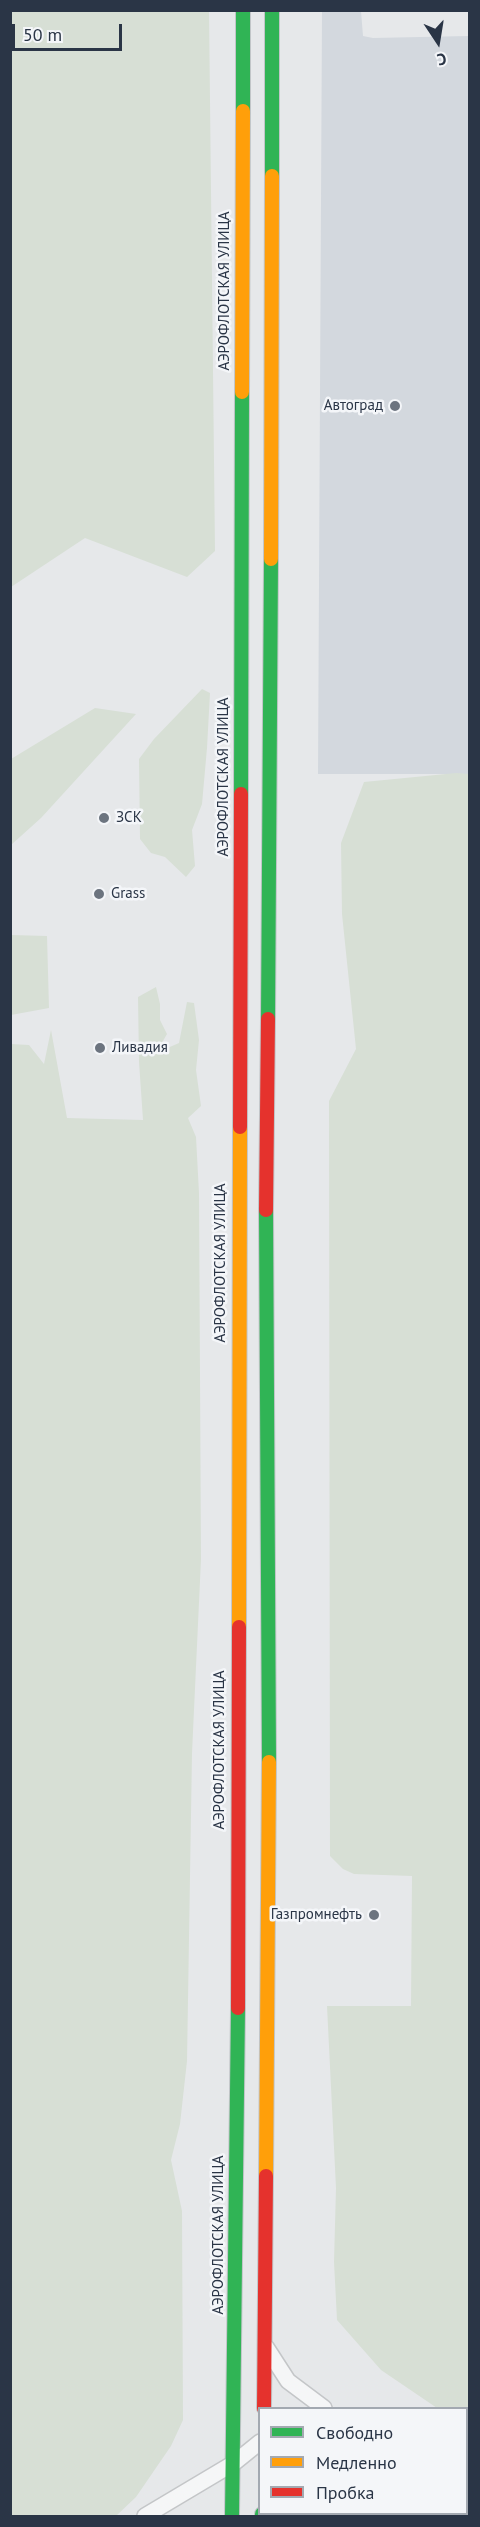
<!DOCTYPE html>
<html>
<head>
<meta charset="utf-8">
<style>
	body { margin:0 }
	#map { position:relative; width:480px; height:2527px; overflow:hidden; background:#e6e8ea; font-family:"PT Sans",sans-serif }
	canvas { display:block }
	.frame { position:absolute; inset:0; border:12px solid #2a3546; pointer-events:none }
	.legend { position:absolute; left:258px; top:2407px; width:210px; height:108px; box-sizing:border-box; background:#f4f6f9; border:2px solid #a3a9b1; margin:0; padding:8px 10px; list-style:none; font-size:18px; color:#2a3546 }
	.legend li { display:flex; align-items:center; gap:12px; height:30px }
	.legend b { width:30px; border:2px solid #a3a9b1 }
	.north { position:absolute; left:408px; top:12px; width:60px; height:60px; -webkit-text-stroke:4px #f4f6f9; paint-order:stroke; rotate:168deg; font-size:16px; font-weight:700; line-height:24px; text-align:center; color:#2a3546 }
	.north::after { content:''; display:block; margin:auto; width:21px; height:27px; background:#2a3546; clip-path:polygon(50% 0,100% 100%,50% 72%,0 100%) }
	.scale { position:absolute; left:12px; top:24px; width:110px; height:27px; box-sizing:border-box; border:3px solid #2a3546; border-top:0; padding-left:8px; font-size:18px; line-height:21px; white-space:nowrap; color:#2a3546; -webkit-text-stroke:4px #f4f6f9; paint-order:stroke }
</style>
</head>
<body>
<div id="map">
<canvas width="480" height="2527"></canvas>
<div class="frame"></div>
<ul class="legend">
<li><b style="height:8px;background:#30b455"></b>Свободно</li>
<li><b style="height:8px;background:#ff9f0a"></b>Медленно</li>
<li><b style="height:8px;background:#e5322d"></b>Пробка</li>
</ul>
<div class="north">С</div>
<div class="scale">50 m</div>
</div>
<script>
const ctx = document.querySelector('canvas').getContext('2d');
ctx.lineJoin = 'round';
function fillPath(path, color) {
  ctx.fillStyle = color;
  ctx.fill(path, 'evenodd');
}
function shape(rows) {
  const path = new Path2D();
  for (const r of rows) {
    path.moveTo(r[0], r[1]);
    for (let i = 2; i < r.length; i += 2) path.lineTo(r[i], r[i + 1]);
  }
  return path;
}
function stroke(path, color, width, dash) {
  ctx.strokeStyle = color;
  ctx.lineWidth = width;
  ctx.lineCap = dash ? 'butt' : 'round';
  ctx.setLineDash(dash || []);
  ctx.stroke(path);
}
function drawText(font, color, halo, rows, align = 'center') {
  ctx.font = font + ' "PT Sans",sans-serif';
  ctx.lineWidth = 5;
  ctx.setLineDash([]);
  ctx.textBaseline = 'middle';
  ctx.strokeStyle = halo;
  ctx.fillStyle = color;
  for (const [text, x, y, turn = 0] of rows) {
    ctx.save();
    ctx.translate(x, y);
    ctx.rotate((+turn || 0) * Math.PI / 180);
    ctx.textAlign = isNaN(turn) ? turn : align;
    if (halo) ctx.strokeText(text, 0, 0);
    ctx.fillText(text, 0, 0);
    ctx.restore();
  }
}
fillPath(shape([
	[322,11,361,11,363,36,373,38,468,36,469,11,469,774,318,774]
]), '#d3d8de');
fillPath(shape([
	[10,11,209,11,215,551,187,577,85,538,11,587],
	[202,689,210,693,207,748,202,804,192,830,195,866,186,877,165,857,151,853,140,839,139,759,154,739],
	[95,708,136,714,41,818,11,845,11,759],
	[456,773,470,774,469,2439,467,2436,466,2408,437,2408,381,2370,337,2320,334,2262,336,2188,327,2006,411,2006,412,1876,354,1874,343,1869,330,1856,329,1101,356,1049,342,914,341,843,364,782],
	[11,935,47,936,49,1008,11,1015],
	[156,987,160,1004,160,1020,167,1034,156,1053,179,1043,187,1002,194,1003,199,1040,196,1070,201,1106,188,1118,196,1137,199,1193,201,1559,192,1753,187,2061,180,2124,171,2160,182,2211,183,2420,171,2446,136,2497,116,2516,11,2516,11,1044,29,1045,44,1064,51,1030,67,1118,143,1120,139,1062,138,997],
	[365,2514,451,2514,455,2516,358,2516]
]), '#d7dfd5');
const street = shape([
	[266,2347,288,2381,324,2408],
	[466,2490,470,2492],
	[145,2516,234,2463,260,2442]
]);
const fast = shape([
	[243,111,243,10],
	[272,176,272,10],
	[241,794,242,392],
	[268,1019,271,559],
	[266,1210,269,1762],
	[262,2514,262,2516],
	[232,2516,238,2008]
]);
const slow = shape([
	[242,392,243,111],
	[271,559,272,176],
	[239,1627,240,1127],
	[266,2176,269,1762]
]);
const jam = shape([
	[240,1127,241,794],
	[266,1210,268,1019],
	[238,2008,239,1627],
	[264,2408,266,2176]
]);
stroke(street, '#c4c6c8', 18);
stroke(fast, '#c1c5c8', 16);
stroke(slow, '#c1c5c8', 16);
stroke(jam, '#c1c5c8', 16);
stroke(street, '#f5f6f7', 15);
stroke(fast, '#30b455', 14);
stroke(slow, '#ff9f0a', 14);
stroke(jam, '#e5322d', 14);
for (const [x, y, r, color] of [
	[395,406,6,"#6c747f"],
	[104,818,6,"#6c747f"],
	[99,894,6,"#6c747f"],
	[100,1048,6,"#6c747f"],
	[374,1915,6,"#6c747f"]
]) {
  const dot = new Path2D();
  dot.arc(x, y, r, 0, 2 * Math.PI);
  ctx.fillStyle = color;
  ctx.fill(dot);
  stroke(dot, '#f4f6f9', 2);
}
drawText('15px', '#2a3546', '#f4f6f9', [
	["АЭРОФЛОТСКАЯ УЛИЦА",225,291,-90],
	["АЭРОФЛОТСКАЯ УЛИЦА",224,777,-90],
	["АЭРОФЛОТСКАЯ УЛИЦА",221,1263,-90],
	["АЭРОФЛОТСКАЯ УЛИЦА",220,1750,-90],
	["АЭРОФЛОТСКАЯ УЛИЦА",219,2235,-90]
]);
drawText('15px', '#2a3546', '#f4f6f9', [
	["Автоград",383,406,"right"],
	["ЗСК",116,818],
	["Grass",111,894],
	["Ливадия",112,1048],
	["Газпромнефть",362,1915,"right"]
], 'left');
</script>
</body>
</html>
